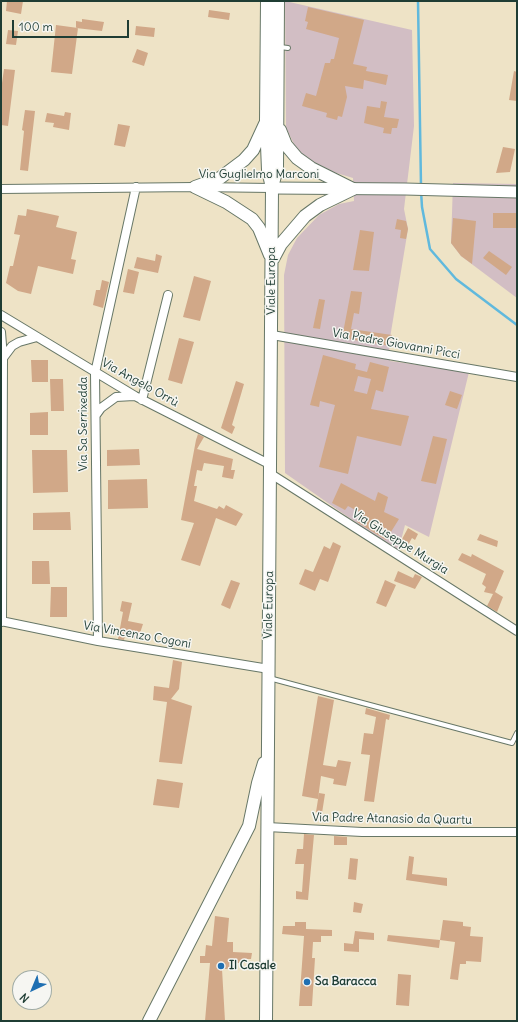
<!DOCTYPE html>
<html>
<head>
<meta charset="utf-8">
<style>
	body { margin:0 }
	#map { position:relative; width:518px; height:1022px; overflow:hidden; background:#eee3c6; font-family:Delius,sans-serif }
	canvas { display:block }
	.frame { position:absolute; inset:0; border:2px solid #1f3d34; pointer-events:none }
	.north { position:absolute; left:12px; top:970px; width:40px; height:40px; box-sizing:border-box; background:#f6f6f2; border:1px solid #a0aca6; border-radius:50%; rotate:224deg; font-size:11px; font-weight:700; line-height:16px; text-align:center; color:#1f3d34 }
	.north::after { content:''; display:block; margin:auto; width:14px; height:18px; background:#1f6fb2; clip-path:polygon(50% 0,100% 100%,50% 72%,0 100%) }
	.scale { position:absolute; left:12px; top:20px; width:117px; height:18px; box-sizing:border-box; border:2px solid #1f3d34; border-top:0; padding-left:5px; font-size:12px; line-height:14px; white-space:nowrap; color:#1f3d34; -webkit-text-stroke:3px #f6f6f2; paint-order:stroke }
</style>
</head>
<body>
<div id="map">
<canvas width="518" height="1022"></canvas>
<div class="frame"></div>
<div class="north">N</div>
<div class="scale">100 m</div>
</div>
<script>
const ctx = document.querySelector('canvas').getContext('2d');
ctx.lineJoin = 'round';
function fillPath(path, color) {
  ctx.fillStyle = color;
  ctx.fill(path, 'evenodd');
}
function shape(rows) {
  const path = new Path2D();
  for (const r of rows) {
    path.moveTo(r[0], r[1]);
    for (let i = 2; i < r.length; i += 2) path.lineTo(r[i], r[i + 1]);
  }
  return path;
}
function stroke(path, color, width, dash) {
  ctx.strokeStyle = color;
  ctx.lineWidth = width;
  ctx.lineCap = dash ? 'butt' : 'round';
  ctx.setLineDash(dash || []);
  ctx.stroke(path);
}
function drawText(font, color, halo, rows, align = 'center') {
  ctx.font = font + ' Delius,sans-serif';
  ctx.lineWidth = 3;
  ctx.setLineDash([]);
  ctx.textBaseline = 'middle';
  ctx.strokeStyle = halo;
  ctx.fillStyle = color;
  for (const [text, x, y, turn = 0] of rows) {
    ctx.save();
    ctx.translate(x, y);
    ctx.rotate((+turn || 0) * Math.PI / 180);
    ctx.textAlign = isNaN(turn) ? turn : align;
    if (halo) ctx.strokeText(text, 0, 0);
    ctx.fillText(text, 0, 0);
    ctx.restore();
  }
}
fillPath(shape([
	[285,1,412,30,414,126,404,209,408,229,389,344,390,361,469,372,429,537,405,525,398,552,285,473,284,275,288,255,297,238,319,215,339,204,354,201,353,178,323,169,303,156,296,148,286,128],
	[453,183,517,184,517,298,461,256,451,243]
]), '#d2bec4');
stroke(shape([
	[418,1,421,186],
	[421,191,422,207,430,249,456,279,517,325]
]), '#60b9dd', 2.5);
fillPath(shape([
	[7,1,23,1,21,14,6,11],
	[308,7,364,20,353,64,367,67,366,71,388,75,386,85,364,80,363,89,345,86,347,97,342,117,338,116,337,120,326,117,327,113,302,106,306,93,316,96,325,63,330,63,331,59,334,59,339,38,306,29,308,22,305,21],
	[209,10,230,13,229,20,208,17],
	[82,19,104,22,102,31,76,28,76,21,82,22],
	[56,25,78,28,72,74,51,72],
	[136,26,155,28,154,37,135,35],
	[8,30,18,31,16,45,6,44],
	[137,49,148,53,144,66,132,62],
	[4,69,15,70,8,126,1,125,1,90],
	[514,71,517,72,517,101,509,100],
	[381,101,387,102,384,117,399,119,397,128,392,128,391,134,383,133,384,128,364,123,367,106,380,108],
	[25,110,35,111,28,171,20,170,24,131,22,130],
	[65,112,71,113,69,130,53,127,54,123,45,122,47,113,64,116],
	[118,124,130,126,125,147,114,145],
	[503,147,515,149,510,172,496,173],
	[27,209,59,216,56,227,77,232,71,259,76,260,73,274,38,266,31,294,18,291,6,283,10,266,13,266,20,235,14,234,18,215,26,216],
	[493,213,517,213,517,228,493,228],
	[453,218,476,221,472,264,461,256,451,243],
	[397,219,406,221,408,229,406,239,400,238,401,230,395,229],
	[360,230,374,232,369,271,353,270],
	[489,251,512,267,506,275,483,258],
	[156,254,162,256,158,273,134,268,137,257,155,261],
	[128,269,139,272,134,294,123,292],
	[194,276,211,281,200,321,183,317],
	[102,280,109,282,103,308,93,305,96,290,100,290],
	[351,291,362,292,359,314,354,313,351,329,392,335,390,346,342,338],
	[319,299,325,300,320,329,313,328],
	[179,338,194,342,182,384,168,380],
	[323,355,356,364,355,369,367,372,370,362,389,367,383,392,376,390,371,409,409,416,401,446,357,436,348,474,319,467,335,405,320,401,319,407,310,405],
	[358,376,371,379,367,394,354,391],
	[31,360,48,360,48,382,32,382],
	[50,379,63,379,64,411,51,411],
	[236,381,244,384,232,425,235,427,232,434,221,428],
	[450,391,462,395,457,409,445,405],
	[48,412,48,435,30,435,30,413],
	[198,434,204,437,197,449,233,459,231,470,235,470,233,479,222,477,224,466,204,463,202,471,197,470,194,486,197,486,194,501,217,509,219,506,224,509,226,505,243,514,236,526,216,518,200,566,181,560,194,523,181,520,196,440],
	[433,436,447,439,436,484,421,481],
	[139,449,140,465,107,466,107,450],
	[32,450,67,450,68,492,33,493],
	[147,479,148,508,108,509,108,480],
	[341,483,375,501,378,492,388,497,384,512,399,519,386,540,357,522,361,513,348,506,345,510,332,503],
	[70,512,71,530,33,530,33,513],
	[408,528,418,534,415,540,412,538,408,545,401,541],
	[480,534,498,541,497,547,477,540],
	[333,542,341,546,328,582,320,579,315,591,299,584,305,569,313,572,324,546,330,549],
	[462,553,471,557,472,554,504,571,495,592,503,597,497,612,487,606,493,594,484,592,486,587,482,584,486,574,458,560],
	[32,561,49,561,50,584,32,584],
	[398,571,413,578,415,574,422,577,415,589,394,581],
	[231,580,240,583,230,609,221,605],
	[385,580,396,585,386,607,376,603],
	[51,587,67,587,67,617,50,617],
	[122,601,132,603,128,621,143,624,138,639,125,636,124,640,118,639,123,612,120,611],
	[173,660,182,662,179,689,171,699,192,706,182,764,159,762,167,702,153,700,154,686,169,688],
	[318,696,334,700,323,765,336,767,338,760,351,762,346,786,333,784,334,779,321,776,318,799,302,796],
	[366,708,390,715,389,720,386,719,374,802,364,801,370,755,361,754,364,733,373,734,376,717,365,714],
	[157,779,183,783,179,808,153,805],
	[319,793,325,794,322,813,316,812],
	[304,834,314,835,308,900,296,899,296,891,302,892,304,864,295,864,297,849,303,849],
	[334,836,347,837,347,845,334,845],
	[409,856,414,857,412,874,447,878,447,886,406,880],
	[350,858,358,859,356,880,348,879],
	[354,902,363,904,361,913,353,912],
	[215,916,229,918,227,942,233,942,233,952,252,953,251,959,245,959,245,963,233,963,232,969,222,969,225,1021,205,1021,210,963,200,963,200,956,205,956,206,945,212,946],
	[443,920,463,922,463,926,471,927,470,936,483,937,481,962,466,961,466,964,460,964,458,980,450,979,455,942,440,940],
	[295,922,306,922,306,929,332,930,332,936,321,936,321,942,313,942,312,958,315,958,312,1006,299,1006,304,936,282,934,283,926,295,926],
	[355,931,374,933,374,940,359,939,359,952,344,951,344,943,353,944],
	[388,935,440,940,439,948,387,941],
	[398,974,411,975,409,1006,396,1005]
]), '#d1a888');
const lane = shape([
	[280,47,288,48],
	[269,678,512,743,517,733]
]);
const street = shape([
	[1,189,195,187,272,188],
	[1,315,135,396,271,465],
	[1,332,3,358,2,622],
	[272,335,517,377],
	[3,358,12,346,19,342,37,337],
	[142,400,168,295],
	[96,415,101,408,116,397,134,396],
	[271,474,517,631],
	[1,621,98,641,269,669],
	[98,641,95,373,136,187],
	[267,827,362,832,517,832]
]);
const secondary = shape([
	[272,188,405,189,517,192]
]);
const primary = shape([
	[280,130,286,145,297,158,311,168,353,189],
	[195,187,226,202,252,219,259,228,270,255],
	[195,187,220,178,244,160,253,150,265,124],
	[272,187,277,169,278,1],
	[273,259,281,244,305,216,320,205,353,189],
	[149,1021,249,826,258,783,264,763],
	[266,1021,272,188,268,170,266,121,267,1]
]);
stroke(lane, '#677767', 6);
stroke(street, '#677767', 10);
stroke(secondary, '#677767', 13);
stroke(primary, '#677767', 14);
stroke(lane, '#fff', 4);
stroke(street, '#fff', 8);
stroke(secondary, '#fff', 11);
stroke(primary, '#fff', 12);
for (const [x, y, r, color] of [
	[221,966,4,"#1f6fb2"],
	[307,982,4,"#1f6fb2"]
]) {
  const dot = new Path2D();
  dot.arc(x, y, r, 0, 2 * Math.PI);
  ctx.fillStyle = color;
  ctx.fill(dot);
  stroke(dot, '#f6f6f2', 1.5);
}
drawText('12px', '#1f3d34', '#f6f6f2', [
	["Via Guglielmo Marconi",259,175],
	["Viale Europa",272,281,-90],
	["Via Padre Giovanni Picci",396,344,10],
	["Via Angelo Orrù",140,383,29],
	["Via Sa Serrixedda",84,424,-90],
	["Via Giuseppe Murgia",400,542,32],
	["Viale Europa",269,605,-89],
	["Via Vincenzo Cogoni",137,635,10],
	["Via Padre Atanasio da Quartu",392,819,1]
]);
drawText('bold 12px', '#1f3d34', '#f6f6f2', [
	["Il Casale",229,966],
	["Sa Baracca",315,982]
], 'left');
</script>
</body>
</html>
